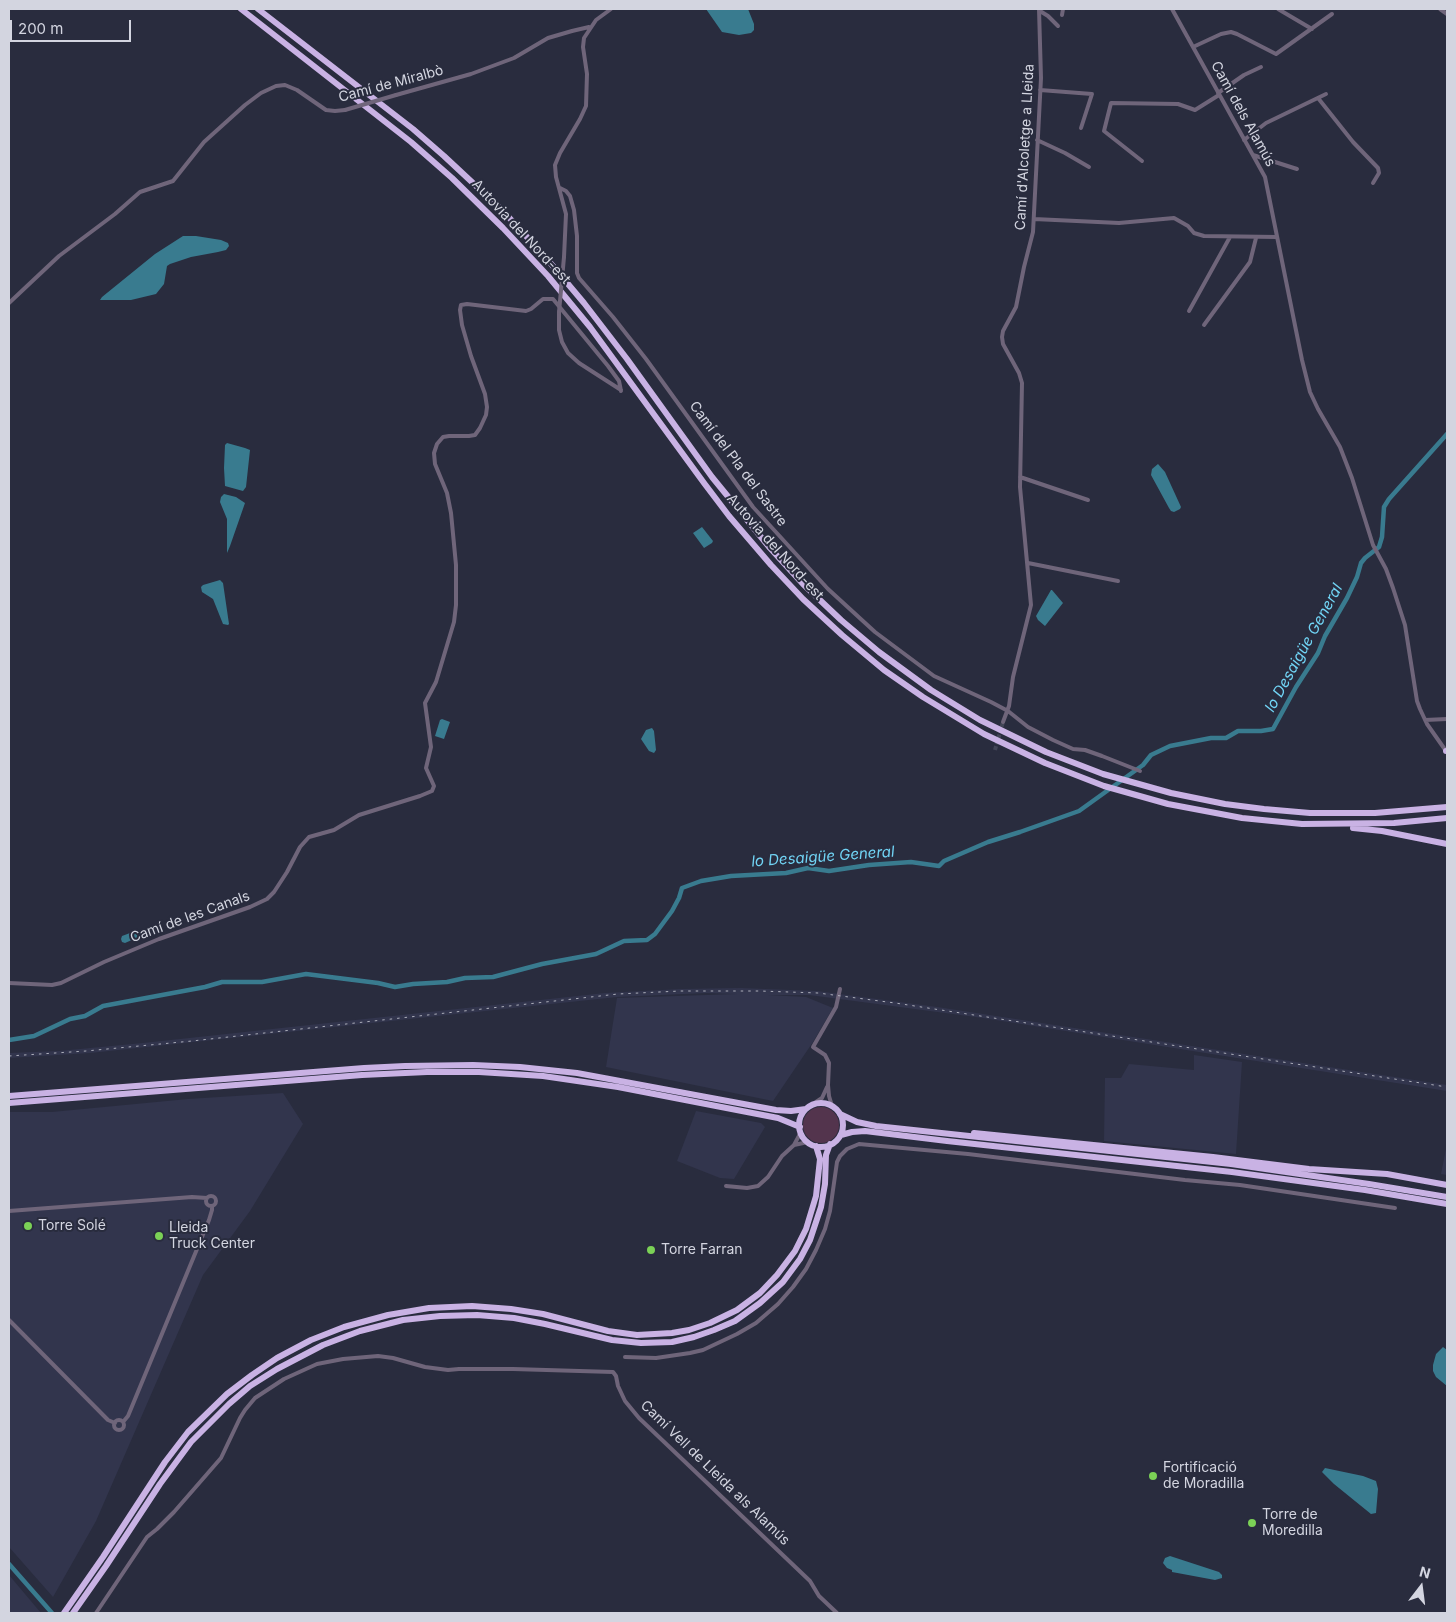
<!DOCTYPE html>
<html>
<head>
<meta charset="utf-8">
<style>
	body { margin:0 }
	#map { position:relative; width:1456px; height:1622px; overflow:hidden; background:#292c3e; font-family:Inter,sans-serif }
	canvas { display:block }
	.frame { position:absolute; inset:0; border:10px solid #d3d5e0; pointer-events:none }
	.north { position:absolute; left:1396px; top:1562px; width:50px; height:50px; -webkit-text-stroke:4px #292c3e; paint-order:stroke; rotate:15deg; font-size:14px; font-weight:700; line-height:20px; text-align:center; color:#d3d5e0 }
	.north::after { content:''; display:block; margin:auto; width:18px; height:22px; background:#d3d5e0; clip-path:polygon(50% 0,100% 100%,50% 72%,0 100%) }
	.scale { position:absolute; left:10px; top:20px; width:121px; height:22px; box-sizing:border-box; border:2px solid #d3d5e0; border-top:0; padding-left:6px; font-size:15px; line-height:18px; white-space:nowrap; color:#d3d5e0; -webkit-text-stroke:4px #292c3e; paint-order:stroke }
</style>
</head>
<body>
<div id="map">
<canvas width="1456" height="1622"></canvas>
<div class="frame"></div>
<div class="north">N</div>
<div class="scale">200 m</div>
</div>
<script>
const ctx = document.querySelector('canvas').getContext('2d');
ctx.lineJoin = 'round';
function fillPath(path, color) {
  ctx.fillStyle = color;
  ctx.fill(path, 'evenodd');
}
function shape(rows) {
  const path = new Path2D();
  for (const r of rows) {
    if (r.length === 3) {
      path.moveTo(r[0] + r[2], r[1]);
      path.arc(r[0], r[1], r[2], 0, 2 * Math.PI);
      continue;
    }
    path.moveTo(r[0], r[1]);
    for (let i = 2; i < r.length; i += 2) path.lineTo(r[i], r[i + 1]);
  }
  return path;
}
function stroke(path, color, width, dash) {
  ctx.strokeStyle = color;
  ctx.lineWidth = width;
  ctx.lineCap = dash ? 'butt' : 'round';
  ctx.setLineDash(dash || []);
  ctx.stroke(path);
}
function drawText(font, color, halo, rows, align = 'center') {
  ctx.font = font + ' Inter,sans-serif';
  ctx.lineWidth = 4;
  ctx.setLineDash([]);
  ctx.textBaseline = 'middle';
  ctx.strokeStyle = halo;
  ctx.fillStyle = color;
  for (const [text, x, y, turn = 0] of rows) {
    ctx.save();
    ctx.translate(x, y);
    ctx.rotate((+turn || 0) * Math.PI / 180);
    ctx.textAlign = isNaN(turn) ? turn : align;
    if (halo) ctx.strokeText(text, 0, 0);
    ctx.fillText(text, 0, 0);
    ctx.restore();
  }
}
fillPath(shape([
	[740,988,817,991,937,1007,1447,1085,1447,1091,983,1018,809,995,768,995,806,997,833,1008,813,1042,773,1101,606,1067,617,998,737,994,706,993,617,997,90,1053,9,1058,9,1053,59,1051,143,1043,605,993,681,989],
	[1194,1055,1242,1062,1236,1154,1104,1141,1105,1078,1121,1078,1129,1064,1194,1070],
	[283,1093,303,1124,250,1211,203,1275,96,1521,53,1597,9,1547,9,1112,52,1112,188,1099],
	[696,1111,761,1123,765,1127,734,1179,720,1178,677,1161],
	[1447,1144,1447,1175,1441,1174],
	[9,1575,41,1613,9,1613]
]), '#32354d');
fillPath(shape([
	[821,1125,18]
]), '#53344d');
fillPath(shape([
	[706,9,748,9,754,24,754,30,751,33,739,35,722,32],
	[183,236,196,236,221,240,228,243,229,246,226,250,218,252,191,257,170,264,167,266,164,284,156,294,131,300,100,300,102,297,155,254],
	[227,443,245,448,250,450,246,487,243,491,225,486,224,468,225,445],
	[1158,464,1165,472,1181,507,1180,509,1174,512,1171,511,1169,508,1151,475,1152,469],
	[224,494,236,497,245,503,230,546,227,553,227,519,220,502,221,497],
	[702,527,713,541,712,543,704,548,693,533],
	[220,580,223,583,229,624,228,625,223,624,213,599,202,592,201,587,203,585],
	[1051,590,1052,590,1063,603,1045,626,1038,620,1036,616],
	[442,719,450,722,444,739,435,736,440,720],
	[652,728,654,731,656,750,654,753,649,751,641,739,646,730],
	[138,930,140,932,141,936,125,943,122,942,121,939,122,936],
	[1443,1347,1447,1350,1447,1386,1436,1377,1433,1371,1433,1365,1436,1354],
	[1325,1468,1363,1476,1376,1481,1378,1489,1376,1513,1371,1514,1334,1484,1322,1472],
	[1170,1556,1219,1572,1222,1575,1222,1578,1215,1580,1172,1572,1172,1570,1167,1568,1163,1563,1165,1558]
]), '#397b8f');
stroke(shape([
	[9,1040,34,1036,70,1019,85,1016,103,1006,205,987,222,982,262,982,306,974,378,983,395,987,413,984,447,982,465,978,493,977,542,964,596,954,624,941,647,940,655,934,672,911,679,898,682,888,701,881,731,876,786,873,808,868,829,871,869,865,911,862,939,866,944,861,988,842,1020,832,1079,811,1143,765,1151,755,1170,746,1211,738,1226,738,1238,731,1261,731,1273,729,1296,687,1318,653,1325,636,1347,598,1357,577,1361,563,1365,558,1379,547,1382,537,1384,507,1389,499,1447,434],
	[9,1564,52,1613]
]), '#397b8f', 4.5);
stroke(shape([
	[995,750,1003,722]
]), '#424556', 4, [4, 2]);
stroke(shape([
	[1172,9,1265,177,1302,360,1310,392,1318,409,1340,447,1352,478,1373,545,1386,569,1393,588,1405,625,1417,701,1420,709,1427,724,1446,751],
	[1278,9,1312,29],
	[1440,9,1447,14],
	[1040,11,1048,16,1058,26],
	[1062,15,1063,9],
	[1193,47,1221,34,1231,32,1237,34,1276,54,1332,14],
	[1040,90,1092,94,1081,128],
	[1218,93,1244,75,1261,67],
	[396,95,471,74,514,58,548,38,572,31,589,27],
	[1318,98,1353,142,1378,168,1379,173,1373,183],
	[1037,140,1065,153,1089,167],
	[1244,140,1266,123,1326,94],
	[1253,155,1297,169],
	[1142,161,1104,131,1111,103,1178,104,1195,110,1219,95],
	[560,188,566,191,570,196,574,210,577,236,577,273,579,278,613,317,646,359,753,507,828,589,875,632,934,676,991,702,1008,711,1028,727,1053,740,1073,749,1085,750,1102,756,1140,771],
	[1034,219,1119,223,1174,218,1188,226,1194,233,1204,236,1277,237],
	[564,257,566,214,556,177,555,165,560,153,580,119,586,106,587,74,583,47,584,38,596,20,611,9],
	[9,303,59,256,115,214,140,192,173,181,204,142,245,105,261,93,276,86,285,85,297,90,326,110,335,111,345,110],
	[1189,311,1230,237],
	[559,312,559,330,562,342,568,353,579,363,621,390],
	[1204,325,1250,262,1256,238],
	[1020,477,1088,500],
	[1028,563,1118,581],
	[1425,720,1447,719],
	[1003,722,1009,706,1013,677,1031,605,1020,487,1022,383,1019,373,1003,344,1002,337,1003,331,1016,307,1024,267,1033,232,1041,78,1039,9],
	[9,983,52,985,61,983,104,962,159,939,250,907,267,899,274,892,287,872,300,847,309,837,334,830,359,815,420,796,432,791,434,786,426,768,431,747,425,703,436,682,454,622,456,605,456,565,451,513,447,493,435,464,434,453,437,444,443,437,449,436,469,436,475,435,480,428,486,415,487,407,485,394,471,356,462,325,460,310,461,305,467,304,526,311,531,309,543,299,553,299,608,366,619,381,621,391],
	[813,1104,822,1098,827,1087],
	[832,1106,829,1096,828,1085,829,1063,825,1055,813,1047,836,1007,840,989],
	[794,1145,808,1142],
	[726,1186,747,1188,758,1186,768,1177,782,1156,794,1145,801,1132],
	[211,1201,5],
	[9,1211,192,1197,207,1198],
	[9,1320,108,1420,115,1423],
	[625,1357,656,1358,690,1353,703,1350,737,1334,756,1323,778,1304,793,1287,806,1269,816,1250,825,1229,830,1211,837,1162,840,1156,847,1149,859,1144,968,1154,1185,1180,1240,1185,1395,1208],
	[119,1425,5],
	[123,1422,128,1416,209,1220,212,1210,212,1206],
	[96,1613,147,1537,157,1529,174,1512,221,1458,240,1418,245,1410,255,1398,284,1379,317,1364,343,1359,378,1356,393,1358,425,1367,448,1370,459,1369,513,1369,613,1372,616,1376,618,1386,625,1401,639,1418,810,1581,819,1596,837,1613]
]), '#6f657a', 4);
stroke(shape([
	[241,9,411,142,452,178,503,228,548,276,590,327,704,483,729,516,771,565,803,599,842,635,884,670,923,697,984,734,1045,763,1104,786,1168,804,1242,818,1302,824,1394,823,1447,818],
	[258,9,413,129,444,156,504,212,547,259,584,303,627,359,712,477,770,548,803,584,841,620,879,652,931,690,980,720,1046,752,1103,774,1171,793,1225,804,1264,809,1310,813,1375,813,1447,807],
	[1446,751,1447,751],
	[1353,828,1382,831,1447,844],
	[9,1096,364,1068,405,1066,473,1065,520,1067,577,1073,776,1110,791,1111,806,1109],
	[9,1103,362,1075,427,1072,479,1072,543,1076,618,1087,778,1118,800,1127],
	[821,1125,22],
	[840,1114,857,1122,876,1126,1231,1164,1369,1184,1447,1197],
	[974,1133,1213,1157,1309,1169,1387,1174,1447,1185],
	[841,1135,852,1132,865,1131,947,1141,1232,1172,1365,1190,1447,1204],
	[64,1613,103,1557,165,1462,188,1432,227,1394,252,1375,277,1358,311,1340,344,1327,388,1315,429,1308,472,1306,511,1309,543,1314,608,1331,637,1335,672,1333,689,1330,710,1323,737,1310,760,1293,777,1275,795,1251,806,1229,816,1196,820,1159,816,1146],
	[73,1613,106,1566,160,1484,191,1442,229,1404,250,1386,277,1369,323,1345,360,1331,403,1320,440,1316,477,1315,514,1318,545,1324,612,1340,641,1343,672,1342,694,1337,714,1330,735,1321,760,1303,783,1282,800,1259,810,1240,821,1207,825,1184,826,1155,830,1144]
]), '#c9b2e4', 6);
stroke(shape([
	[9,1056,86,1051,192,1041,618,994,680,991,760,991,818,993,895,1003,1447,1087]
]), '#adafbb', 1, [2.5, 5]);
stroke(shape([
	[345,110,396,95],
	[559,312,564,257]
]), '#6f657a', 4);
for (const [x, y, r, color] of [
	[28,1226,5,"#7bd156"],
	[159,1236,5,"#7bd156"],
	[651,1250,5,"#7bd156"],
	[1153,1476,5,"#7bd156"],
	[1252,1523,5,"#7bd156"]
]) {
  const dot = new Path2D();
  dot.arc(x, y, r, 0, 2 * Math.PI);
  ctx.fillStyle = color;
  ctx.fill(dot);
  stroke(dot, '#292c3e', 2);
}
drawText('14px', '#d3d5e0', '#292c3e', [
	["Camí de Miralbò",391,84,-15],
	["Camí dels Alamús",1243,114,61],
	["Camí d'Alcoletge a Lleida",1025,147,-87],
	["Autovia del Nord-est",521,232,47],
	["Camí del Pla del Sastre",738,464,53],
	["Autovia del Nord-est",775,547,48],
	["Camí de les Canals",190,917,-20],
	["Camí Vell de Lleida als Alamús",715,1473,44]
]);
drawText('14px', '#d3d5e0', '#292c3e', [
	["Torre Solé",38,1226],
	["Lleida",169,1228],
	["Truck Center",169,1244],
	["Torre Farran",661,1250],
	["Fortificació",1163,1468],
	["de Moradilla",1163,1484],
	["Torre de",1262,1515],
	["Moredilla",1262,1531]
], 'left');
drawText('italic 15px', '#71d4f5', '#292c3e', [
	["lo Desaigüe General",1304,648,-61],
	["lo Desaigüe General",823,857,-4]
]);
</script>
</body>
</html>
